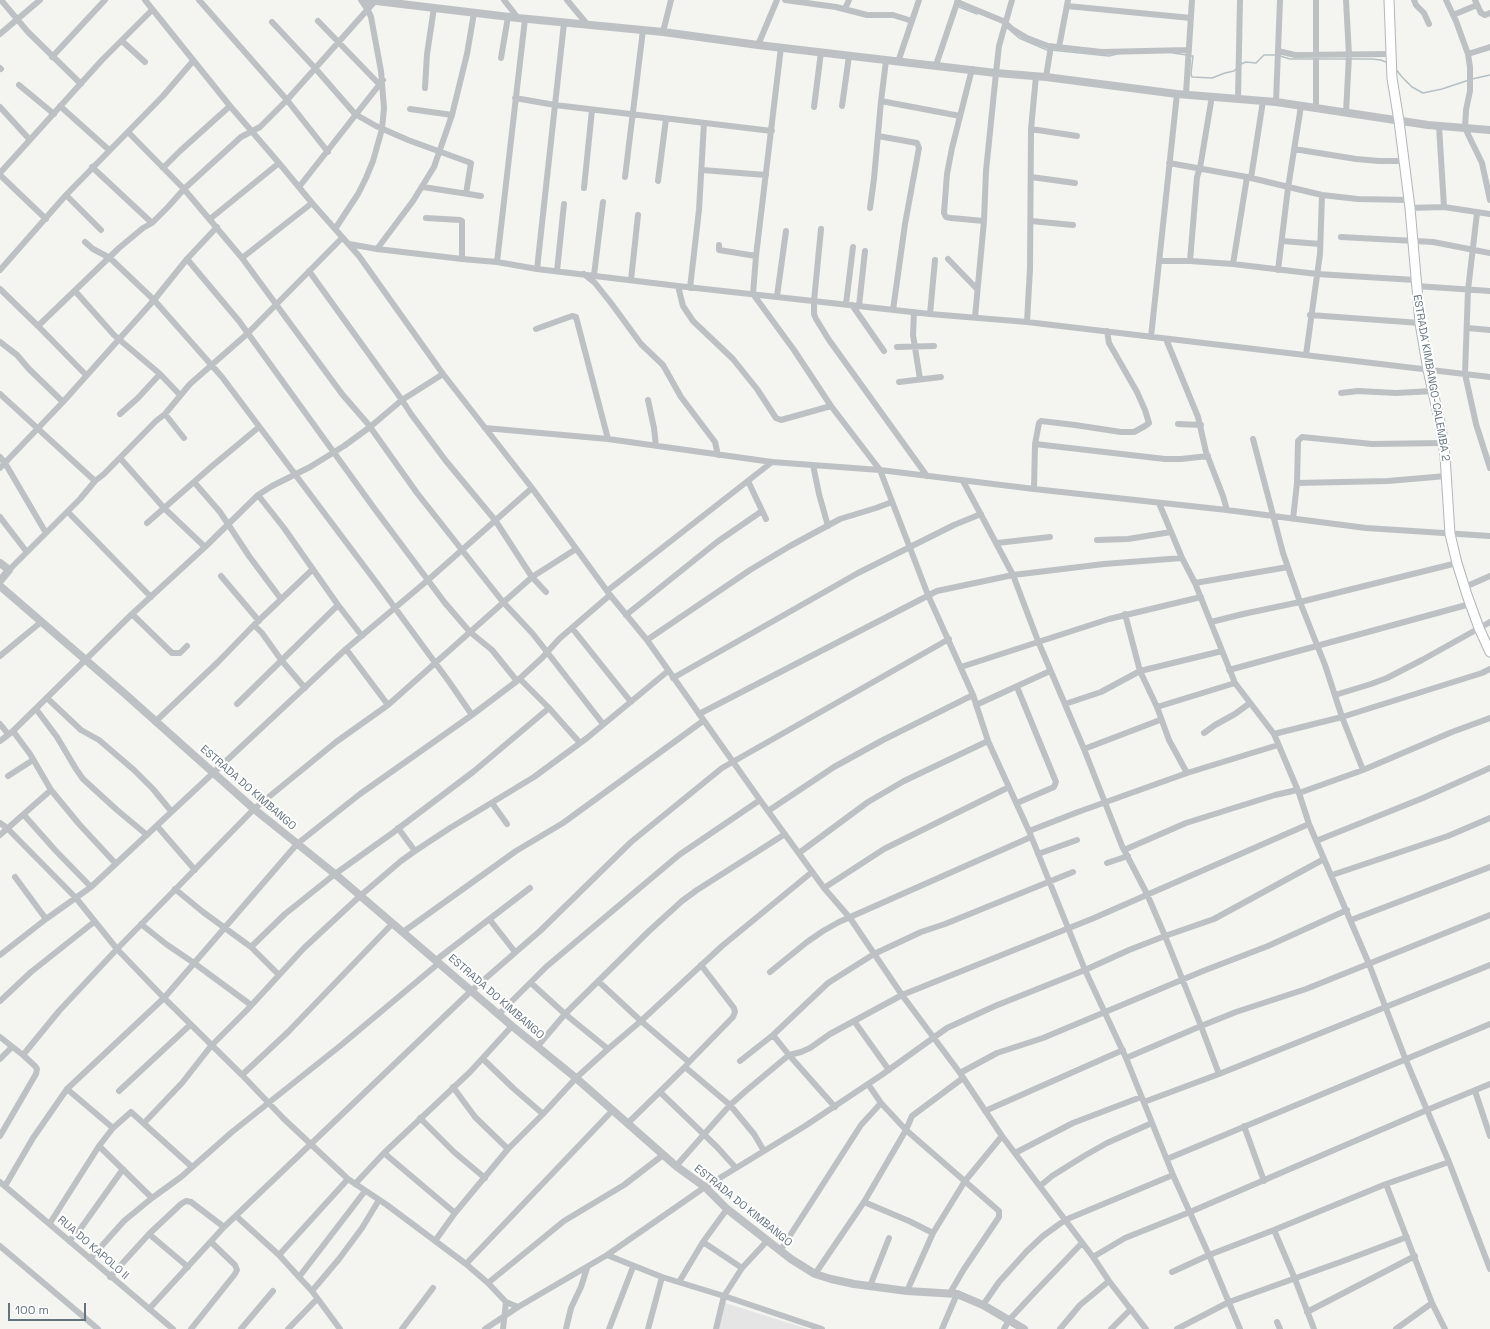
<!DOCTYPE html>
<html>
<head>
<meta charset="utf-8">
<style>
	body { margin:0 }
	#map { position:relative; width:1490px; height:1329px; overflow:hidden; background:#f4f4f0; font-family:"Space Grotesk",sans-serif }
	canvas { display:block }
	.scale { position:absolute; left:8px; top:1303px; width:78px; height:18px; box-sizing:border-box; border:2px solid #65737f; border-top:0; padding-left:5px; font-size:12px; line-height:14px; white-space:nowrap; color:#65737f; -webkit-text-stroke:3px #fff; paint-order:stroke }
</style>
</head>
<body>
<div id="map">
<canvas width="1490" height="1329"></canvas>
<div class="scale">100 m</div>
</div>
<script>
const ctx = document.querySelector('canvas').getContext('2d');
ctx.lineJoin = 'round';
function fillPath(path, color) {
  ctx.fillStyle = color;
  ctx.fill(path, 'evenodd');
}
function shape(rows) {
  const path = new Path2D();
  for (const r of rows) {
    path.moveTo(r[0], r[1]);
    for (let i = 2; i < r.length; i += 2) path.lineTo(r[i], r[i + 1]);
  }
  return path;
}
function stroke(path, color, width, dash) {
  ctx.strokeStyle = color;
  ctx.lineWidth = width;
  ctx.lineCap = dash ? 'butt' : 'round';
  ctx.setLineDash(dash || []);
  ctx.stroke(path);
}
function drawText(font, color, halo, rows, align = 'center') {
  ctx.font = font + ' "Space Grotesk",sans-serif';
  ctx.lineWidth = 4;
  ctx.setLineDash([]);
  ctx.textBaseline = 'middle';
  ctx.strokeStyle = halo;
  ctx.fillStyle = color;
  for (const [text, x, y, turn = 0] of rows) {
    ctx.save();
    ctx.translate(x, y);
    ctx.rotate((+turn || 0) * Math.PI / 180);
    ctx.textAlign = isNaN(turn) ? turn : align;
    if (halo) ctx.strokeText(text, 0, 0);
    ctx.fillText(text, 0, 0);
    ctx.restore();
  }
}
fillPath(shape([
	[725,1303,808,1329,718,1329]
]), '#e4e5e4');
stroke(shape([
	[959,7,977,14],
	[1012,32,1019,38,1047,50],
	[1051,50,1109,56,1117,54],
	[1173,53,1187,55],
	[1191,56,1193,56,1191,74,1192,77,1212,78,1225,73,1234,71,1237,68],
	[1280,56,1290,59,1313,59],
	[1317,59,1347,59],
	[1351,59,1372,59,1381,60,1388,63],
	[1241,64,1246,62,1256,63,1264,55,1276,55],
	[1395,68,1402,77,1412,87,1423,93,1442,89,1469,80],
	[1472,79,1490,75]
]), '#b6c0c4', 1.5);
const secondary = shape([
	[1389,0,1392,78,1399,121,1410,208,1420,323,1428,370,1441,427,1445,456,1450,534,1457,563,1467,595,1479,628,1490,652]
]);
stroke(secondary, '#b2b6ba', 11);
stroke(shape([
	[1,0,28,32,81,84],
	[145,0,230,106,279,163,312,203,359,256,443,374,532,488,610,595,647,640,760,800,824,888,850,918,902,995,960,1073,1002,1136,1093,1257,1109,1281,1146,1329],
	[199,0,287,100,328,152],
	[504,0,518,18],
	[567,0,587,24],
	[785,0,836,7,867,15,893,15,912,21],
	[1316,0,1316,108],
	[1346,0,1349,55,1346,113],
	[1414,0,1416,5,1424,13,1429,24],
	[1446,0,1456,21,1468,54,1470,67,1470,91,1466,110,1465,128,1482,163,1490,200],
	[1475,0,1481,13,1485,15,1490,13],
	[957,2,1003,21,1012,29,1027,38,1048,46,1102,52,1189,50],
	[1067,6,1191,18],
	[845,9,849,0],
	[1453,15,1477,5],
	[318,21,379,84],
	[272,22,315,68,355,114,376,126,408,140,471,163,466,194],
	[663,32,671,0],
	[0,34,40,0],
	[122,41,145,62],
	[758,45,777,0],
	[781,47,756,256,753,294,794,350,831,406,880,470,928,595,973,695,988,741,1029,831,1085,970,1126,1058,1173,1175,1209,1255,1240,1329],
	[1059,47,1068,0],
	[1278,51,1295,55,1391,54],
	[1468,54,1490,47],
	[52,57,105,0],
	[501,58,508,17],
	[898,62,919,0],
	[936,65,958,0],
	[0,68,1,69],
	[972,69,952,148,947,174,944,213,946,217,951,218,984,221],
	[1046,77,1051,46],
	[19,85,54,114],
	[425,88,427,54,434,8],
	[1186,94,1192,0],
	[515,98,555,105,772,131],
	[1238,99,1240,0],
	[881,101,960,116],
	[1276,102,1280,0],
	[60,106,109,150],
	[842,106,849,56],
	[0,107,30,140],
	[814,107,821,52],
	[410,109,452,115],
	[1439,126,1444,207],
	[1031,129,1077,136],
	[128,132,184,189,242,258,342,394,368,424,417,493,503,602,533,634,603,724],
	[878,136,917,143,919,148,905,224,893,310],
	[1294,149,1356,159,1379,161,1404,161],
	[1169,163,1247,177,1322,195,1358,199,1408,200],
	[92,167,152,223],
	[163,168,180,151,230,106],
	[702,170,766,175],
	[0,173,102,60,152,10],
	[0,175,46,219],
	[625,177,643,30],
	[1031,177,1075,183],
	[1251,178,1263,101],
	[658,181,666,119],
	[299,187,383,80],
	[423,187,481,196],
	[584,188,592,110],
	[66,195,101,230],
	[870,208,874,179,881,101,886,61],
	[1410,208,1444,207,1490,214],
	[1477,213,1468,290,1465,374,1476,424,1490,468],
	[426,218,460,220,462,221,462,259],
	[210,219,279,163],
	[1031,221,1073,225],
	[335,229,358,194,366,178,373,161,382,129,384,108,381,71,371,17,368,10,361,0],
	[821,229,814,301,814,314,816,319,829,340,927,476],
	[1341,237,1433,242,1490,253],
	[1282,241,1320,244],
	[85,242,93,249,110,258,154,300,222,377,376,582,450,683,472,715],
	[349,244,377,249,462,259,497,262,537,269,678,286,930,314,1027,322,1490,377],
	[719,245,719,250,756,256],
	[377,249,413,201,434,167,452,115,467,54,474,13],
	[242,258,312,203],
	[187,259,239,321,374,508,445,603,470,632,492,650,517,681],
	[948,259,977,289],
	[1160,261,1190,261,1233,264,1317,274,1415,280],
	[1190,261,1197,177,1200,168,1212,96],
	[497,262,525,19],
	[1233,264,1247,177],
	[537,269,564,23],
	[0,270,66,195,163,96,193,61],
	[1278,270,1288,188,1301,106],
	[309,271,402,400,411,414,446,461,495,520,532,577,546,592],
	[557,271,564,204],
	[584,274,595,283,611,303,641,344,663,365,681,397,715,442,718,455],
	[594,275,603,202],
	[631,280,638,215],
	[678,286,683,306,693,321,733,359,757,389,776,418,781,420,831,406],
	[1416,286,1490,291],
	[690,288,699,210,704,123],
	[0,289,38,326,86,375],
	[75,291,114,335,160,374,180,395],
	[777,296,786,231],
	[846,304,853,247],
	[852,305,884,351],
	[859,306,865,251],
	[914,312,913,335,920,379],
	[930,314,935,260],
	[1310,315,1420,323],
	[975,317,984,221,986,171,996,73,999,46,1012,0],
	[1027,322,1030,269,1031,129,1036,76],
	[38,326,119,248,143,228,152,223,168,207,184,189,241,137,260,127,287,100,376,0],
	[1467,328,1490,330],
	[536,329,572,316,576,317,608,439],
	[1151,337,1177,94],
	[1166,339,1198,417,1206,452,1223,496,1227,510],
	[0,342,17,355,29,369,63,402],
	[897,347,934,346],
	[1306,355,1320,254,1322,195],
	[899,382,941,377],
	[1341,393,1358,391,1396,393,1433,391],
	[0,394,95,481],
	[648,400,654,428,656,446],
	[120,414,138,398,160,374],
	[165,414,184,438],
	[1178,424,1201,425],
	[485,428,608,439,772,462,880,470,1034,489,1227,510,1366,528,1490,536],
	[1253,439,1283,553,1300,602,1325,665,1342,717,1363,770],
	[1035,444,1165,459,1181,459,1208,456],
	[0,457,5,463,46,533],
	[120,458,164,508,205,547],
	[813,465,819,494,828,526],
	[0,468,63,402,154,300,187,259,217,227],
	[748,481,766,519],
	[963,481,1013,575,1038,641,1084,749,1122,846,1147,894,1165,936,1201,1026,1219,1074],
	[194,482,220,512,249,556,281,599],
	[1297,483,1388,481,1446,476],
	[1034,489,1035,444,1039,423,1041,421,1075,425,1121,432,1134,432,1145,426,1149,423,1145,410,1137,392,1109,343,1107,331],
	[258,495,284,528,338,605,362,636],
	[1159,503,1182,558,1195,583,1235,683,1274,734,1299,793,1309,824,1369,964,1405,1058,1449,1162,1490,1269],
	[68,512,151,597],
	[0,517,26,551],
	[1293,519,1297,483,1298,441,1302,437,1372,444,1443,443],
	[147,523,211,467,259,427],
	[1097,540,1128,539,1171,532],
	[997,543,1050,537],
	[9,570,80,499,95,481,104,474,156,421,165,414,190,384,247,334,342,238],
	[221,576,259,621],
	[1195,583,1288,567],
	[1465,587,1490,576],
	[607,591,772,462],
	[132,614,172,653,180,653,187,646],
	[1125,614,1140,671,1157,707,1169,740,1187,773],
	[626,615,717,542,762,511],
	[1211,622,1243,614,1300,602,1457,563],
	[254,625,262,633,282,661,305,688],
	[572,628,631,702],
	[647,640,750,570,790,546,840,519,876,508,892,502],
	[346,649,388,705],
	[0,656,41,622],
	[961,667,1109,619,1201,597],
	[1229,670,1470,604],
	[673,678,858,573,954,525,981,514],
	[520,679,549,708,580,743],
	[1017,687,1056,782,1054,787,1017,803],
	[1335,695,1371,684,1387,678,1422,660,1490,622],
	[47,698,81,730,99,740,134,770,153,789,171,811],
	[237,704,338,605],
	[1065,704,1101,692,1140,671,1222,651],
	[976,705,1050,671],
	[1157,707,1235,683],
	[36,709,57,737,76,769,83,779,117,810,147,835],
	[699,714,937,591,1013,575,1104,564,1182,558],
	[155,722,218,662,254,625,313,569],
	[0,724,8,734],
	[13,731,30,754,51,790,79,824,116,864],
	[1204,733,1215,725,1235,714,1250,703],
	[1274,734,1342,717,1482,673,1490,669],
	[0,741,13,731,132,614,205,547,258,495,272,486,310,467,344,446,370,427,402,400,443,374],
	[1084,749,1160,720],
	[8,776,33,760],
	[1299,793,1363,770,1452,732,1490,718],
	[492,803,507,824],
	[768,811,834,767,883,740,973,695],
	[24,815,55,850,91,887],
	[0,823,7,828,76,898,117,949,164,998,242,1075,284,1119,348,1179,387,1205,466,1264,488,1283,506,1302,518,1307],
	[157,826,195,870],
	[398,828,415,851],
	[1029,831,1078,812,1187,773,1278,745],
	[0,835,51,790],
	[1316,841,1423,798,1490,768],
	[1124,850,1186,823,1275,795,1297,790],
	[799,853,868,802,904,781,988,741],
	[1038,854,1077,840],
	[1107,863,1128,856],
	[1332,875,1448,836,1490,818],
	[15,877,46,919],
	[824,888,884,849,1009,787],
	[175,889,203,912,251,947,279,975],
	[490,920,515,952],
	[1351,920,1490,867],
	[141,924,166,944,194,963,251,1005],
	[403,932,516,851,563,823,703,721],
	[251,947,285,914,335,874,391,834,473,772,549,708],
	[0,955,46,919,91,887,346,649,428,580,532,488],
	[436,960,530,888],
	[770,972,807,942,823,931,839,922,1031,837],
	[598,981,641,1021,689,1062],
	[531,983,565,1014,608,1049],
	[0,1001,31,972,94,922],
	[499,1014,546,967,654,876,679,855,760,800],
	[854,1021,889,1070],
	[773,1035,789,1055,835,1107],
	[0,1037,23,1055,35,1066,37,1069,36,1074,0,1136],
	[537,1047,565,1014,649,931,682,901,697,890,785,834],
	[23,1055,59,1011,117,949,254,809,336,742,388,705,532,577,576,549],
	[1126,1058,1201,1026,1236,1012,1306,989,1490,915],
	[0,1059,12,1047],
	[483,1059,513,1088,543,1114],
	[740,1061,773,1035,828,983,874,954,921,932,945,924,1073,872],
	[685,1067,730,1105,754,1134,764,1151],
	[960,1073,997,1053,1043,1038,1203,971,1268,946,1347,910],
	[242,1075,288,1032,392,924],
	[868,1084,881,1103,906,1130,999,1211,999,1217,964,1269,950,1293],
	[453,1087,475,1117,508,1149],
	[67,1089,113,1128],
	[119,1091,190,1025],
	[1475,1091,1490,1136],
	[660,1092,717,1147,736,1168],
	[1144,1102,1219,1074,1490,965],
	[985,1111,1123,1050],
	[420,1118,454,1152,485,1178],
	[144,1123,182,1083,211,1046,247,1010,304,948,360,896,401,861,415,851,450,828,534,777,587,738,668,671],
	[627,1124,685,1067,689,1062,733,1017,735,1012,734,1008,701,965],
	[1244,1126,1264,1181],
	[99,1146,113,1128,131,1112,192,1167],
	[384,1153,455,1213],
	[1015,1153,1073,1123,1141,1097],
	[1167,1159,1490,1024],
	[676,1166,730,1105,747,1090,789,1055,801,1052,810,1048,830,1034,902,995,1094,918,1309,824],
	[0,1182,173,1329],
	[355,1184,384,1153,470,1072,512,1026],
	[1386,1184,1432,1303,1445,1329],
	[5,1186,33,1138,67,1089,164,998,297,844,360,794,472,715,517,681,542,658,559,639,610,595],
	[1040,1186,1052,1176,1084,1156,1107,1143,1152,1123],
	[864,1202,909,1221,933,1233],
	[236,1216,279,1255,299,1277,312,1291,340,1329],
	[50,1223,99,1146,152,1198],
	[1274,1230,1295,1279,1314,1329],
	[149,1234,188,1267],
	[69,1241,81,1228,123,1169],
	[435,1241,455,1213,508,1149,543,1114,576,1078,608,1049,641,1021,722,946,812,872],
	[703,1242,742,1268],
	[0,1246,98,1329],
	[780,1251,861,1125,881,1103],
	[279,1255,348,1179],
	[607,1255,662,1277,724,1296,822,1329],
	[1093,1257,1125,1238,1190,1212,1427,1110,1490,1084],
	[90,1259,124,1221,152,1198,181,1177,232,1132,340,1046,439,963],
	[466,1264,612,1111],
	[1172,1272,1209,1255,1274,1230,1386,1184,1449,1162],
	[815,1274,864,1202,906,1130,912,1116,963,1078],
	[110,1277,149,1234,181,1204,186,1201,191,1202,224,1227],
	[299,1277,365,1191],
	[679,1282,703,1242,727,1209],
	[488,1283,564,1221,624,1185,663,1155],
	[870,1286,889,1238],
	[312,1291,339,1259,362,1228,379,1200],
	[907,1291,933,1233,965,1181,1002,1136],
	[983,1305,999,1282,1027,1251,1043,1236,1065,1220,1173,1175],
	[149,1309,224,1227,471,991,540,931,631,842,722,768,949,639],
	[1307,1312,1415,1256],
	[1277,1322,1280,1329],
	[191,1329,235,1274,237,1270,235,1265,211,1242],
	[241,1329,273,1291],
	[288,1329,317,1299],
	[402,1329,433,1288],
	[485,1329,518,1307,607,1255,705,1187,805,1126,883,1074,947,1028,995,1006,1085,970,1129,950,1165,936,1214,919,1324,859],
	[503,1329,506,1302],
	[566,1329,571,1308,581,1287,587,1268],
	[609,1329,633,1267],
	[648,1329,662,1277],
	[716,1329,724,1296,742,1268,767,1241],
	[942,1329,957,1294],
	[1004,1329,1009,1320,1035,1292,1082,1243],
	[1060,1329,1080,1305,1109,1281],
	[1111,1329,1131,1309],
	[1177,1329,1229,1302,1346,1260,1407,1237],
	[1396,1329,1432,1303]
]), '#bdc1c4', 6);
stroke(shape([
	[368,0,518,18,663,32,758,45,996,73,1046,77,1177,94,1276,102,1428,125,1490,130],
	[0,563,9,570,0,581],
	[0,586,124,693,254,809,335,874,512,1026,576,1078,676,1166,705,1187,727,1209,791,1259,815,1274,831,1279,854,1284,907,1291,957,1294,983,1305,1024,1329]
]), '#bdc1c4', 8);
stroke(secondary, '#fff', 9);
drawText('11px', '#65737f', '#fff', [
	["ESTRADA KIMBANGO-CALEMBA 2",1431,378,80],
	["ESTRADA DO KIMBANGO",248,788,41],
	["ESTRADA DO KIMBANGO",496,997,41],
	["ESTRADA DO KIMBANGO",743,1206,39],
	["RUA DO KAPOLO II",93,1248,41]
]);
</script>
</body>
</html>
